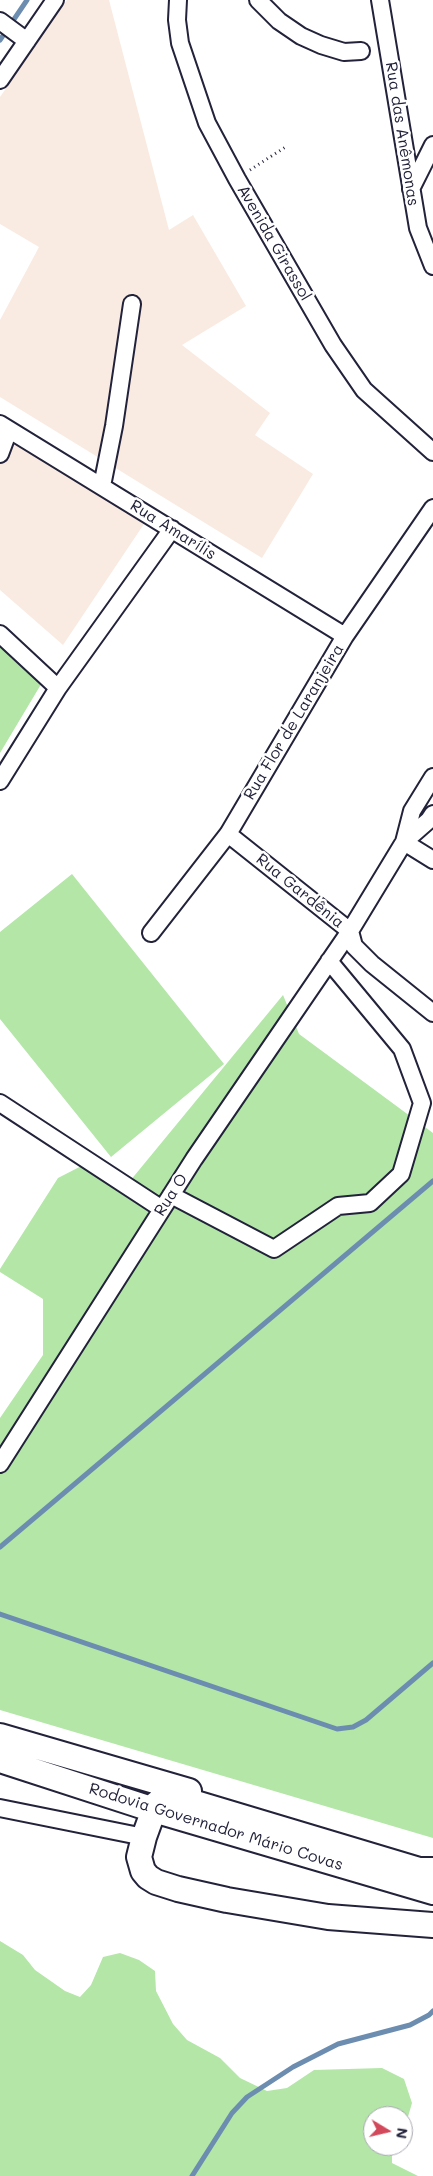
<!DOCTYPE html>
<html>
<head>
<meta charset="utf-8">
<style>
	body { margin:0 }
	#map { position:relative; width:433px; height:2176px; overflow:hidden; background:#fff; font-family:Mali,sans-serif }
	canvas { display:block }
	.north { position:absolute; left:363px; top:2106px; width:50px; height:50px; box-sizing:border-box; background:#fff; border:1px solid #a7a7b1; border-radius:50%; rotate:99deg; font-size:14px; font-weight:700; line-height:20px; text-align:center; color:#22223b }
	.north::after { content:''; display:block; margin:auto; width:18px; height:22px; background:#d1495b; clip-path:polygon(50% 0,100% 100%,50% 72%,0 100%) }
</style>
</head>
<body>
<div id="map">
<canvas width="433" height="2176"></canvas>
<div class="north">N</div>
</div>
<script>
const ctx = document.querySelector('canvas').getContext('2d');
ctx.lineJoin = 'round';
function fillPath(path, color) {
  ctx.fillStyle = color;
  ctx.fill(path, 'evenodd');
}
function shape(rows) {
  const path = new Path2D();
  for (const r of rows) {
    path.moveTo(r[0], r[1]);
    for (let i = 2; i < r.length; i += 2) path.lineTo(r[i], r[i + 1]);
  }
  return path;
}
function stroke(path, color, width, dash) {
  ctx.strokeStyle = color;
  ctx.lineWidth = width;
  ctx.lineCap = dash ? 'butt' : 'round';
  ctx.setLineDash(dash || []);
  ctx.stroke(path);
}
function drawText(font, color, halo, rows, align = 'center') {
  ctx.font = font + ' Mali,sans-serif';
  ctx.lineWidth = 5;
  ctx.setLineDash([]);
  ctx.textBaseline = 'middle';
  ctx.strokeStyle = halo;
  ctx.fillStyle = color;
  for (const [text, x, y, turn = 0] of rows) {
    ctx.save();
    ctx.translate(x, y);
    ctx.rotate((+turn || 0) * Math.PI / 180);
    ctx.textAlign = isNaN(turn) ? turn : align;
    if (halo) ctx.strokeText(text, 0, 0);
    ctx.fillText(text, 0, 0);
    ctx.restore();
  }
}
fillPath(shape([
	[67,0,109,0,169,230,193,215,246,306,182,345,270,413,255,435,313,474,262,558,0,397,0,320,39,247,0,224,0,97],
	[0,434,144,524,63,645,0,590]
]), '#faebe2');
fillPath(shape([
	[0,645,43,681,0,753],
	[72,874,224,1064,111,1157,0,1019,0,932],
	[283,995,299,1034,433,1133,433,1838,0,1710,0,1418,43,1355,43,1299,0,1272,0,1269,58,1178,97,1158,130,1181],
	[0,1941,23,1955,35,1970,65,1991,80,1997,91,1985,103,1957,120,1953,139,1960,155,1971,156,1991,173,2024,187,2040,220,2058,240,2078,267,2091,287,2088,314,2070,382,2068,404,2079,412,2103,405,2127,403,2130,403,2116,373,2116,373,2146,395,2146,392,2152,392,2163,418,2176,0,2176]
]), '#b3e6a7');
stroke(shape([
	[0,40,27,0],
	[0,1547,433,1181],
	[0,1614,337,1729,353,1727,366,1720,433,1663],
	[192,2176,232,2113,247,2097,293,2067,338,2044,410,2025,429,2015,433,2011]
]), '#6c8db0', 5);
const minor = shape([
	[178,0,177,20,180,43,207,123,237,179,333,345,364,390,433,452],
	[258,0,279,21,301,36,321,45,344,52,361,51],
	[380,0,418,228,433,266],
	[0,21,27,41],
	[0,80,55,0],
	[411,189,433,145],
	[0,424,345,636],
	[0,454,9,430],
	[102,486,114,426,132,304],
	[0,634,58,688],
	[0,781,58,688,172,529],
	[228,834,350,931,354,946,372,964,433,1013],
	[404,842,429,820,433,814],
	[404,842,433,860],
	[151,933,228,834,345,636,433,508],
	[0,1103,162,1209],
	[171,1195,274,1249,338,1206,370,1203,401,1174,422,1103,402,1049,329,961],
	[0,1464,194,1159,350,931,404,842,412,811,433,777],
	[0,1808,144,1837]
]);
const highway = shape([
	[0,1736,189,1791],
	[0,1760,154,1810,433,1892],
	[433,1870,419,1870,172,1796,165,1797,156,1804,144,1837,139,1857,143,1871,148,1877,156,1882,178,1889,227,1900,328,1917,433,1925]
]);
stroke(minor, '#22223b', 20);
stroke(highway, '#22223b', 28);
stroke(shape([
	[250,170,287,146]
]), '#22223b', 3, [1, 4]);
stroke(minor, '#fff', 16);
stroke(highway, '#fff', 24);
drawText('16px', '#22223b', '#fff', [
	["Rua das Anêmonas",402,134,81],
	["Avenida Girassol",274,243,60],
	["Rua Amarílis",173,530,32],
	["Rua Flor de Laranjeira",294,722,-59],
	["Rua Gardênia",300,891,39],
	["Rua O",171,1195,-57],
	["Rodovia Governador Mário Covas",216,1827,17]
]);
</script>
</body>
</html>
